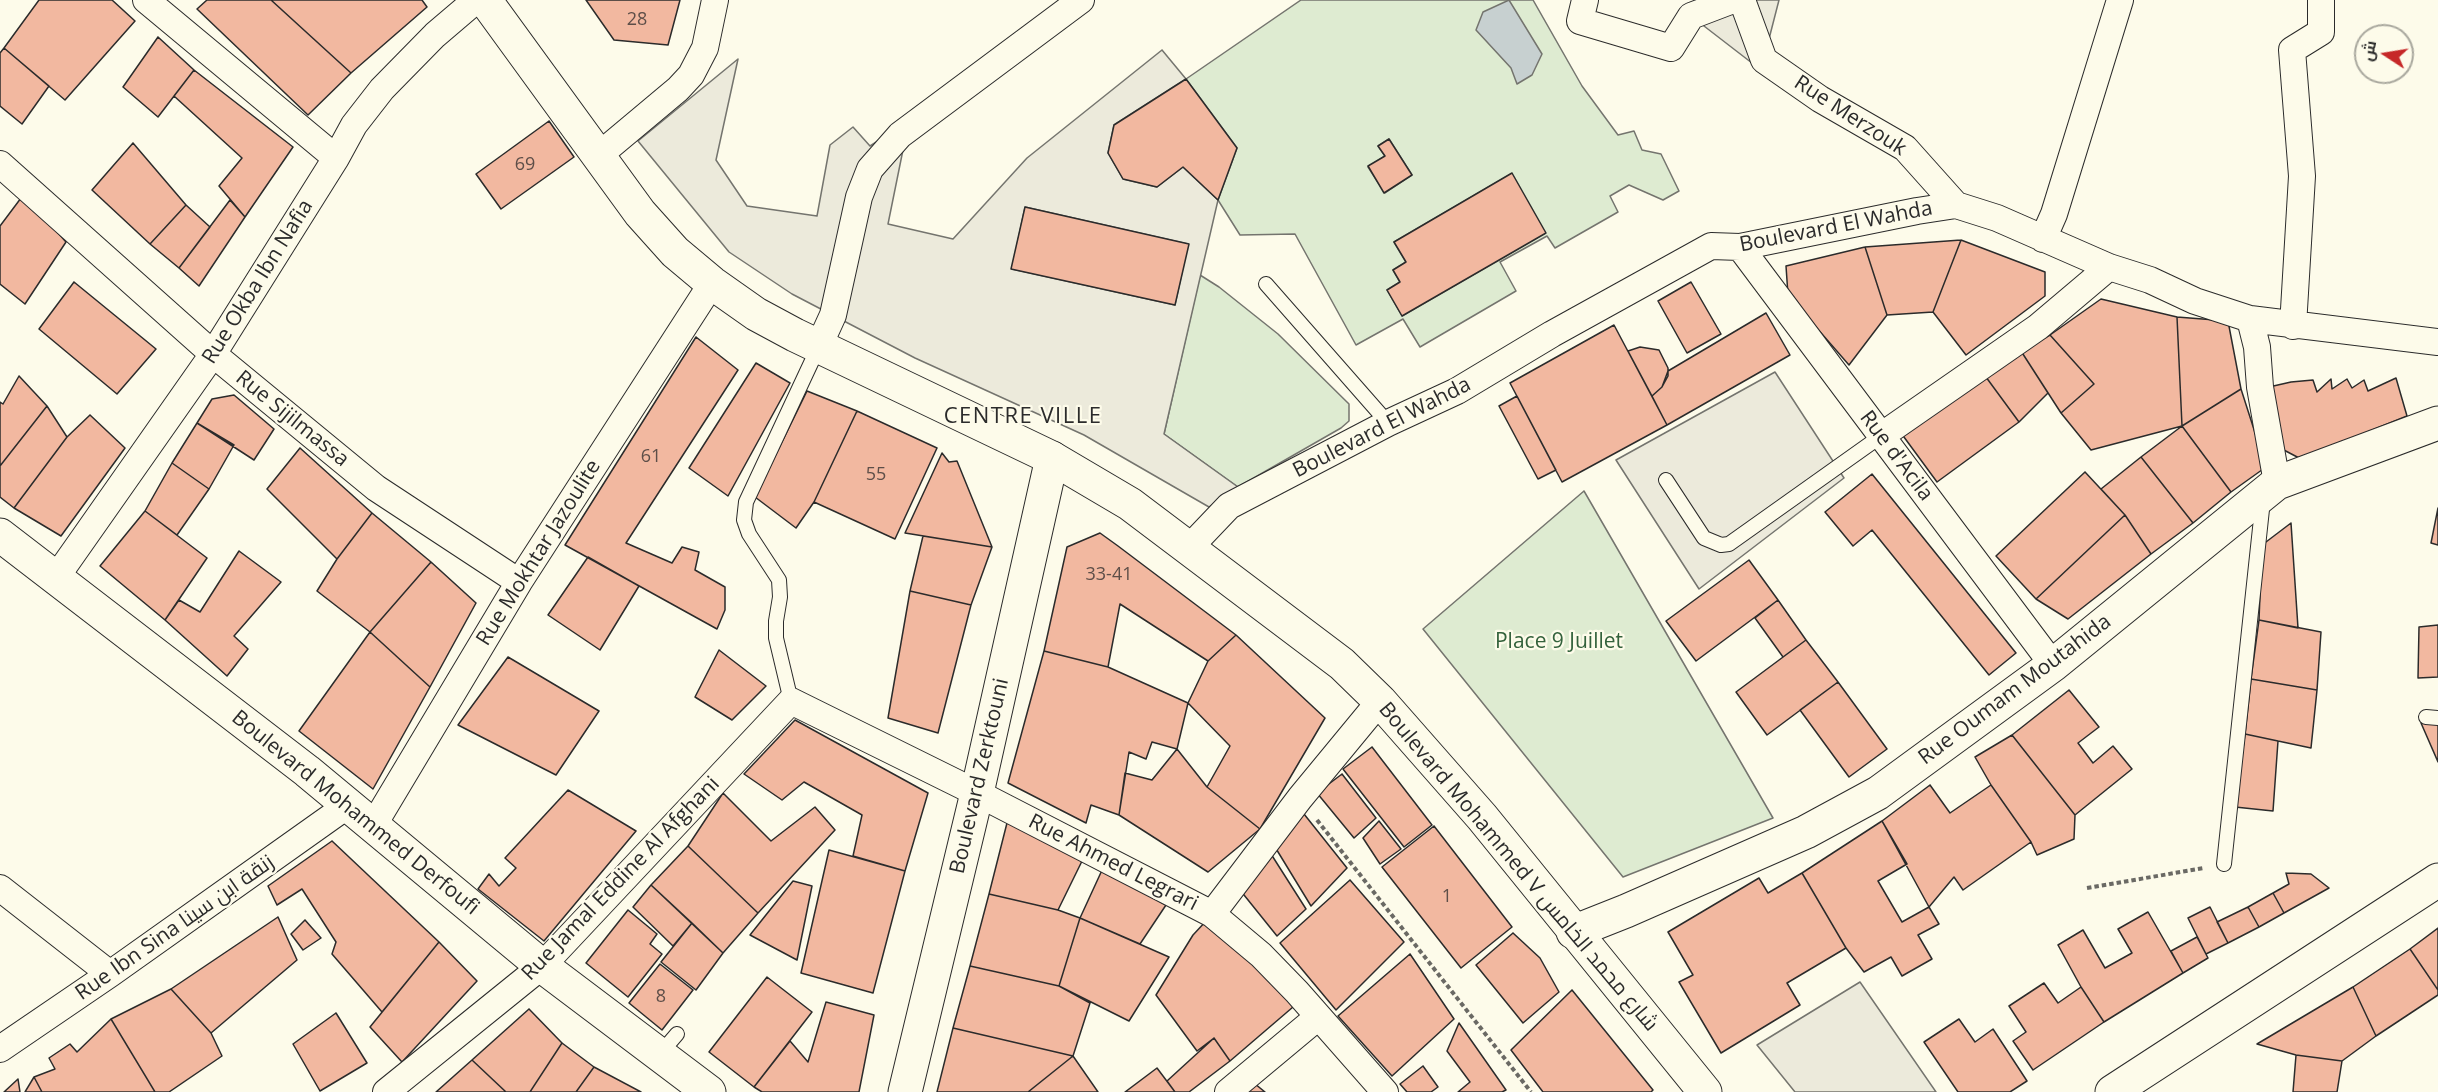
<!DOCTYPE html>
<html>
<head>
<meta charset="utf-8">
<style>
	body { margin:0 }
	#map { position:relative; width:2438px; height:1092px; overflow:hidden; background:#fdfbea; font-family:"Open Sans",Cairo,sans-serif }
	canvas { display:block }
	.north { position:absolute; left:2354px; top:24px; width:60px; height:60px; box-sizing:border-box; background:#fdfbea; border:2px solid #a9a89e; border-radius:50%; rotate:282deg; font-size:16px; font-weight:700; line-height:24px; text-align:center; color:#2b2b2b }
	.north::after { content:''; display:block; margin:auto; width:21px; height:27px; background:#c62828; clip-path:polygon(50% 0,100% 100%,50% 72%,0 100%) }
</style>
</head>
<body>
<div id="map">
<canvas width="2438" height="1092"></canvas>
<div class="north">ش</div>
</div>
<script>
const ctx = document.querySelector('canvas').getContext('2d');
ctx.lineJoin = 'round';
function fillPath(path, color) {
  ctx.fillStyle = color;
  ctx.fill(path, 'evenodd');
}
function shape(rows) {
  const path = new Path2D();
  for (const r of rows) {
    path.moveTo(r[0], r[1]);
    for (let i = 2; i < r.length; i += 2) path.lineTo(r[i], r[i + 1]);
  }
  return path;
}
function stroke(path, color, width, dash) {
  ctx.strokeStyle = color;
  ctx.lineWidth = width;
  ctx.lineCap = dash ? 'butt' : 'round';
  ctx.setLineDash(dash || []);
  ctx.stroke(path);
}
function drawText(font, color, halo, rows, align = 'center') {
  ctx.font = font + ' "Open Sans",Cairo,sans-serif';
  ctx.lineWidth = 4.5;
  ctx.setLineDash([]);
  ctx.textBaseline = 'middle';
  ctx.strokeStyle = halo;
  ctx.fillStyle = color;
  for (const [text, x, y, turn = 0] of rows) {
    ctx.save();
    ctx.translate(x, y);
    ctx.rotate((+turn || 0) * Math.PI / 180);
    ctx.textAlign = isNaN(turn) ? turn : align;
    if (halo) ctx.strokeText(text, 0, 0);
    ctx.fillText(text, 0, 0);
    ctx.restore();
  }
}
const green = shape([
	[1301,0,1533,0,1582,86,1618,135,1634,131,1642,150,1661,154,1679,191,1663,200,1629,185,1610,196,1618,212,1555,248,1547,236,1500,262,1516,291,1420,347,1403,319,1356,345,1295,234,1240,235,1218,200,1237,148,1186,79,1301,0],
	[1389,139,1412,175,1385,193,1368,167,1385,156,1378,146,1389,139],
	[1511,174,1545,233,1402,316,1387,290,1400,282,1393,270,1406,262,1394,242,1511,174],
	[1200,275,1219,287,1278,334,1349,404,1349,421,1341,428,1238,487,1164,434,1200,275],
	[1584,491,1773,818,1623,877,1423,629,1584,491]
]);
fillPath(green, '#deebd1');
stroke(green, '#74746e', 1.5);
const parking = shape([
	[1696,0,1779,0,1761,70,1691,16,1696,0],
	[1162,50,1186,79,1114,125,1108,153,1123,179,1157,187,1183,167,1218,200,1164,434,1238,487,1209,507,1084,435,915,358,792,294,729,252,638,141,738,59,716,160,747,206,817,216,830,145,853,127,870,146,898,128,905,140,888,224,953,239,1027,158,1162,50],
	[1025,207,1188,244,1175,305,1012,269,1025,207],
	[1775,372,1844,478,1699,589,1616,460,1775,372],
	[1860,982,1936,1092,1795,1092,1757,1045,1860,982]
]);
fillPath(parking, '#eceadb');
stroke(parking, '#74746e', 1.5);
const water = shape([
	[1509,0,1542,54,1532,75,1517,84,1511,68,1476,30,1483,12,1509,0]
]);
fillPath(water, '#c7d0d0');
stroke(water, '#74746e', 1.5);
const building = shape([
	[39,0,112,0,135,21,65,100,4,48,39,0],
	[207,0,271,0,351,73,308,115,197,9,207,0],
	[271,0,422,0,427,7,351,73,271,0],
	[586,0,680,0,668,45,614,40,586,0],
	[158,37,194,70,158,117,123,87,158,37],
	[4,48,49,86,22,124,0,106,0,53,4,48],
	[194,70,293,147,245,217,219,186,242,158,174,96,194,70],
	[1186,79,1237,148,1218,200,1183,167,1157,187,1123,179,1108,153,1114,125,1186,79],
	[549,121,574,157,501,209,476,174,549,121],
	[1389,139,1412,175,1384,193,1368,166,1385,156,1378,146,1389,139],
	[133,143,186,205,150,244,92,190,133,143],
	[1512,173,1546,233,1402,316,1387,290,1400,282,1393,270,1406,262,1394,242,1512,173],
	[24,194,66,242,25,304,0,284,0,226,24,194],
	[230,200,245,217,199,286,179,268,230,200],
	[186,205,210,227,179,268,150,244,186,205],
	[1025,207,1189,244,1175,305,1011,269,1025,207],
	[1961,240,1933,312,1887,315,1865,247,1961,240],
	[1961,240,2045,272,2045,296,1966,355,1933,312,1961,240],
	[1865,247,1887,315,1849,365,1788,295,1786,266,1865,247],
	[74,282,156,349,117,394,39,329,74,282],
	[1691,282,1721,334,1687,353,1658,301,1691,282],
	[2101,299,2177,317,2182,426,2091,450,2061,413,2094,384,2050,335,2101,299],
	[1766,313,1790,355,1667,425,1652,396,1662,387,1668,371,1766,313],
	[2177,317,2228,321,2241,389,2182,426,2177,317],
	[1614,325,1667,425,1562,482,1510,383,1614,325],
	[2050,335,2094,384,2061,413,2021,351,2050,335],
	[696,337,738,370,626,543,672,563,682,547,699,552,695,570,725,587,725,610,717,629,565,545,696,337],
	[1640,347,1659,350,1668,368,1668,376,1662,387,1652,396,1628,351,1640,347],
	[2021,351,2048,393,2019,422,1983,373,2021,351],
	[756,363,790,383,728,496,689,468,756,363],
	[1983,373,2019,422,1937,482,1901,433,1983,373],
	[19,376,47,406,0,466,0,402,3,404,19,376],
	[2396,378,2407,416,2301,459,2280,448,2269,387,2291,382,2313,380,2317,392,2331,379,2332,389,2347,379,2352,388,2364,380,2368,391,2396,378],
	[2241,389,2266,467,2231,492,2182,426,2241,389],
	[807,391,857,411,814,502,796,528,755,497,807,391],
	[234,395,274,429,254,460,197,423,212,399,234,395],
	[1517,396,1556,470,1538,479,1499,406,1517,396],
	[47,406,67,437,14,508,0,497,0,466,47,406],
	[857,411,937,448,895,539,814,502,857,411],
	[90,415,125,448,61,536,14,508,67,437,90,415],
	[197,423,234,445,209,489,172,463,197,423],
	[2182,426,2231,492,2193,523,2141,457,2182,426],
	[300,448,372,513,337,559,267,489,300,448],
	[942,453,949,462,957,461,992,547,905,533,942,453],
	[2141,457,2193,523,2151,554,2125,515,2101,489,2141,457],
	[172,463,209,489,177,535,145,511,172,463],
	[2085,472,2125,515,2036,599,1996,556,2085,472],
	[1872,474,2016,653,1989,675,1872,530,1853,546,1825,512,1872,474],
	[2438,508,2438,545,2431,543,2438,508],
	[145,511,207,558,165,620,100,566,145,511],
	[372,513,431,562,370,632,317,591,337,559,372,513],
	[2125,515,2151,554,2068,619,2036,599,2125,515],
	[2291,523,2298,628,2259,620,2262,545,2291,523],
	[1100,533,1118,546,1236,635,1208,661,1120,604,1108,667,1044,651,1067,547,1100,533],
	[923,536,992,547,971,605,910,591,923,536],
	[239,551,281,582,234,636,248,649,227,676,165,620,179,600,200,612,239,551],
	[588,557,639,586,600,650,548,615,588,557],
	[1749,560,1778,600,1696,661,1666,621,1749,560],
	[431,562,476,603,430,687,370,632,431,562],
	[910,591,971,605,938,733,888,718,910,591],
	[1778,600,1806,640,1783,657,1755,618,1778,600],
	[2259,620,2321,632,2317,690,2251,679,2259,620],
	[2438,625,2438,677,2418,678,2419,627,2438,625],
	[370,632,430,687,373,789,299,731,370,632],
	[1236,635,1325,718,1260,829,1207,787,1230,746,1188,703,1208,661,1236,635],
	[1806,640,1838,682,1767,735,1736,692,1806,640],
	[719,650,766,686,732,720,695,697,719,650],
	[1044,651,1108,667,1188,703,1177,749,1152,742,1146,759,1129,752,1119,815,1091,805,1086,823,1008,783,1044,651],
	[508,657,599,711,556,775,458,725,508,657],
	[2251,679,2317,690,2311,748,2245,734,2251,679],
	[1838,682,1887,749,1849,777,1800,710,1838,682],
	[2069,690,2099,727,2078,743,2093,763,2113,746,2132,769,2075,815,2012,735,2069,690],
	[795,720,928,793,905,871,853,856,862,815,804,782,782,800,744,774,795,720],
	[2421,723,2438,724,2438,762,2421,723],
	[2245,734,2278,741,2273,811,2235,807,2245,734],
	[2012,735,2075,815,2074,839,2037,855,2031,842,1991,785,1975,757,2012,735],
	[1372,747,1432,825,1404,847,1343,769,1372,747],
	[1177,749,1207,787,1260,829,1208,872,1119,815,1125,773,1152,780,1177,749],
	[1342,774,1376,818,1354,838,1317,793,1342,774],
	[1930,785,1950,813,1991,785,2031,842,1963,890,1954,877,1929,907,1882,821,1930,785],
	[568,790,636,831,544,941,478,889,489,874,499,886,516,868,505,858,568,790],
	[723,793,771,841,815,807,835,830,758,913,688,846,723,793],
	[1304,814,1347,868,1311,906,1275,847,1304,814],
	[1008,819,1084,857,1058,910,989,894,1008,819],
	[1379,821,1401,849,1380,864,1363,838,1379,821],
	[1882,821,1907,864,1878,881,1902,922,1929,907,1939,924,1918,935,1932,959,1902,976,1891,957,1864,972,1846,948,1802,873,1882,821],
	[1434,826,1512,927,1461,968,1382,867,1434,826],
	[332,841,439,942,382,1012,332,954,336,942,302,889,277,905,268,886,332,841],
	[688,846,758,913,723,953,651,885,688,846],
	[829,850,905,871,873,993,801,973,829,850],
	[1271,854,1306,909,1277,936,1240,890,1271,854],
	[1103,868,1166,905,1140,944,1080,918,1103,868],
	[1802,873,1846,948,1787,983,1800,1005,1721,1053,1679,982,1693,975,1668,932,1759,878,1768,893,1802,873],
	[2286,873,2311,874,2329,888,2284,913,2273,893,2289,884,2286,873],
	[1350,880,1404,942,1336,1010,1280,943,1350,880],
	[793,881,812,886,797,960,750,935,793,881],
	[651,885,692,923,673,946,633,907,651,885],
	[2273,893,2284,913,2259,927,2248,907,2273,893],
	[989,894,1058,910,1080,918,1059,986,970,966,989,894],
	[2210,907,2228,943,2206,954,2188,918,2210,907],
	[2248,907,2259,927,2228,943,2217,922,2248,907],
	[628,910,657,934,650,944,662,954,628,997,586,963,628,910],
	[2148,912,2183,973,2104,1022,2081,987,2058,945,2083,930,2105,968,2132,953,2118,929,2148,912],
	[278,917,297,960,211,1033,171,989,278,917],
	[1080,918,1169,957,1129,1021,1059,986,1080,918],
	[305,920,321,938,303,950,291,934,305,920],
	[1207,920,1300,1001,1230,1061,1214,1038,1197,1051,1156,995,1193,935,1207,920],
	[692,923,723,953,696,990,661,962,692,923],
	[2438,928,2438,990,2410,949,2438,928],
	[1513,933,1540,958,1559,992,1523,1023,1476,965,1513,933],
	[2197,937,2208,958,2183,973,2171,951,2197,937],
	[439,942,477,981,402,1062,370,1027,439,942],
	[2410,949,2438,990,2438,995,2376,1036,2353,987,2410,949],
	[1410,954,1454,1019,1392,1076,1338,1016,1410,954],
	[660,964,693,990,662,1030,629,1003,660,964],
	[970,966,1059,986,1090,1003,1073,1056,953,1028,970,966],
	[767,977,812,1012,754,1087,709,1052,767,977],
	[2044,983,2058,1003,2081,987,2104,1022,2033,1070,2013,1041,2026,1032,2009,1006,2044,983],
	[2353,987,2376,1036,2342,1061,2296,1055,2257,1044,2353,987],
	[171,989,211,1033,222,1056,169,1092,155,1092,111,1019,171,989],
	[1572,990,1653,1090,1651,1092,1543,1092,1511,1050,1572,990],
	[826,1002,874,1015,859,1092,762,1092,754,1087,790,1041,808,1062,826,1002],
	[529,1009,562,1043,530,1092,506,1092,472,1060,529,1009],
	[336,1013,367,1063,320,1091,293,1044,336,1013],
	[111,1019,155,1092,42,1092,34,1077,55,1069,49,1058,70,1044,77,1052,111,1019],
	[1959,1019,1975,1042,1993,1029,2027,1081,2010,1092,1958,1092,1924,1042,1959,1019],
	[1459,1023,1506,1090,1502,1092,1458,1092,1470,1082,1447,1051,1459,1023],
	[953,1028,1073,1056,1028,1092,937,1092,953,1028],
	[1214,1038,1230,1061,1189,1092,1175,1092,1167,1081,1214,1038],
	[562,1043,594,1067,576,1092,530,1092,562,1043],
	[2296,1055,2342,1061,2337,1092,2293,1092,2296,1055],
	[1073,1056,1098,1092,1028,1092,1073,1056],
	[472,1060,506,1092,436,1092,472,1060],
	[1423,1066,1438,1087,1431,1092,1407,1092,1400,1084,1423,1066],
	[594,1067,641,1092,576,1092,594,1067],
	[1157,1068,1175,1092,1125,1092,1157,1068],
	[34,1077,42,1092,25,1092,34,1077],
	[18,1079,20,1092,4,1092,18,1079],
	[1249,1079,1265,1092,1233,1092,1249,1079]
]);
fillPath(building, '#f2b8a0');
stroke(building, '#2b2b2b', 1.5);
const lane = shape([
	[1266,284,1388,423],
	[1666,480,1704,538,1721,545,1729,544,1881,436],
	[791,701,776,638,776,621,780,597,779,580,749,534,744,520,746,502,818,348],
	[2426,717,2438,718],
	[2224,864,2263,500],
	[659,1055,677,1034]
]);
const street = shape([
	[146,0,336,158],
	[1585,0,1580,21,1671,48,1691,16,1733,0],
	[1742,0,1764,60,1820,99,1905,148,1956,205],
	[598,156,678,89,691,75,705,48,715,0],
	[0,164,213,354,376,488,519,582],
	[2043,239,2054,214,2120,0],
	[1740,247,2053,665],
	[2250,319,2257,347,2260,387,2277,483],
	[2293,326,2302,176,2292,50,2321,32,2321,0],
	[818,348,833,315,859,197,870,169,900,135,1081,0],
	[1881,436,2038,327,2109,267],
	[1188,549,1229,506,1388,423,1457,391,1552,334,1711,246,1740,247,1917,211,1956,205,1997,218,2109,267,2150,280,2195,301,2250,319,2438,342],
	[55,579,213,354,336,158,354,125,382,89,435,35,476,0],
	[373,826,519,582,712,283],
	[0,888,110,974],
	[1212,914,1300,798,1380,701],
	[0,1049,110,974,348,805],
	[386,1092,542,966,791,701,977,793,1212,914,1261,955,1297,992,1385,1092],
	[1228,1092,1318,1017]
]);
const secondary = shape([
	[0,535,307,771,542,966,709,1092],
	[1573,932,1626,911,1806,832,1878,793,2053,665,2277,483,2438,423],
	[905,1092,977,793,1052,458]
]);
const primary = shape([
	[485,0,640,213,675,252,712,283,756,314,795,335,1052,458,1130,504,1342,664,1380,701,1482,817,1705,1092],
	[2112,1092,2438,880]
]);
stroke(lane, '#2b2b2b', 16);
stroke(street, '#2b2b2b', 28);
stroke(secondary, '#2b2b2b', 35);
stroke(primary, '#2b2b2b', 35);
stroke(shape([
	[1317,820,1531,1092],
	[2087,888,2204,868]
]), '#6a6964', 4, [4.5, 3]);
stroke(lane, '#fdfbea', 14);
stroke(street, '#fdfbea', 26);
stroke(secondary, '#fdfbea', 33);
stroke(primary, '#fdfbea', 33);
drawText('18px', '#5d4e48', null, [
	["28",637,20],
	["69",525,165],
	["61",651,457],
	["55",876,475],
	["33-41",1109,575],
	["1",1447,897],
	["8",661,997]
]);
drawText('21px', '#2b2b2b', '#fdfbea', [
	["Rue Merzouk",1850,116,33],
	["Boulevard El Wahda",1836,227,-11],
	["Rue Okba Ibn Nafia",258,282,-58],
	["Rue Sijilmassa",292,419,39],
	["Boulevard El Wahda",1382,428,-27],
	["Rue d'Acila",1896,456,53],
	["Rue Mokhtar Jazoulite",539,553,-58],
	["Rue Oumam Moutahida",2015,690,-37],
	["Boulevard Zerktouni",980,776,-77],
	["Boulevard Mohammed Derfoufi",355,813,39],
	["Rue Ahmed Legrari",1113,863,27],
	["Boulevard Mohammed V شارع محمد الخامس",1518,867,50],
	["Rue Jamal Eddine Al Afghani",621,879,-46],
	["Rue Ibn Sina زنقة ابن سينا",175,928,-35]
]);
drawText('21px', '#34623c', '#fdfbea', [
	["Place 9 Juillet",1559,642]
]);
ctx.letterSpacing = '1.5px';
drawText('22px', '#2b2b2b', '#fdfbea', [
	["CENTRE VILLE",1023,417]
]);
ctx.letterSpacing = '0px';
</script>
</body>
</html>
